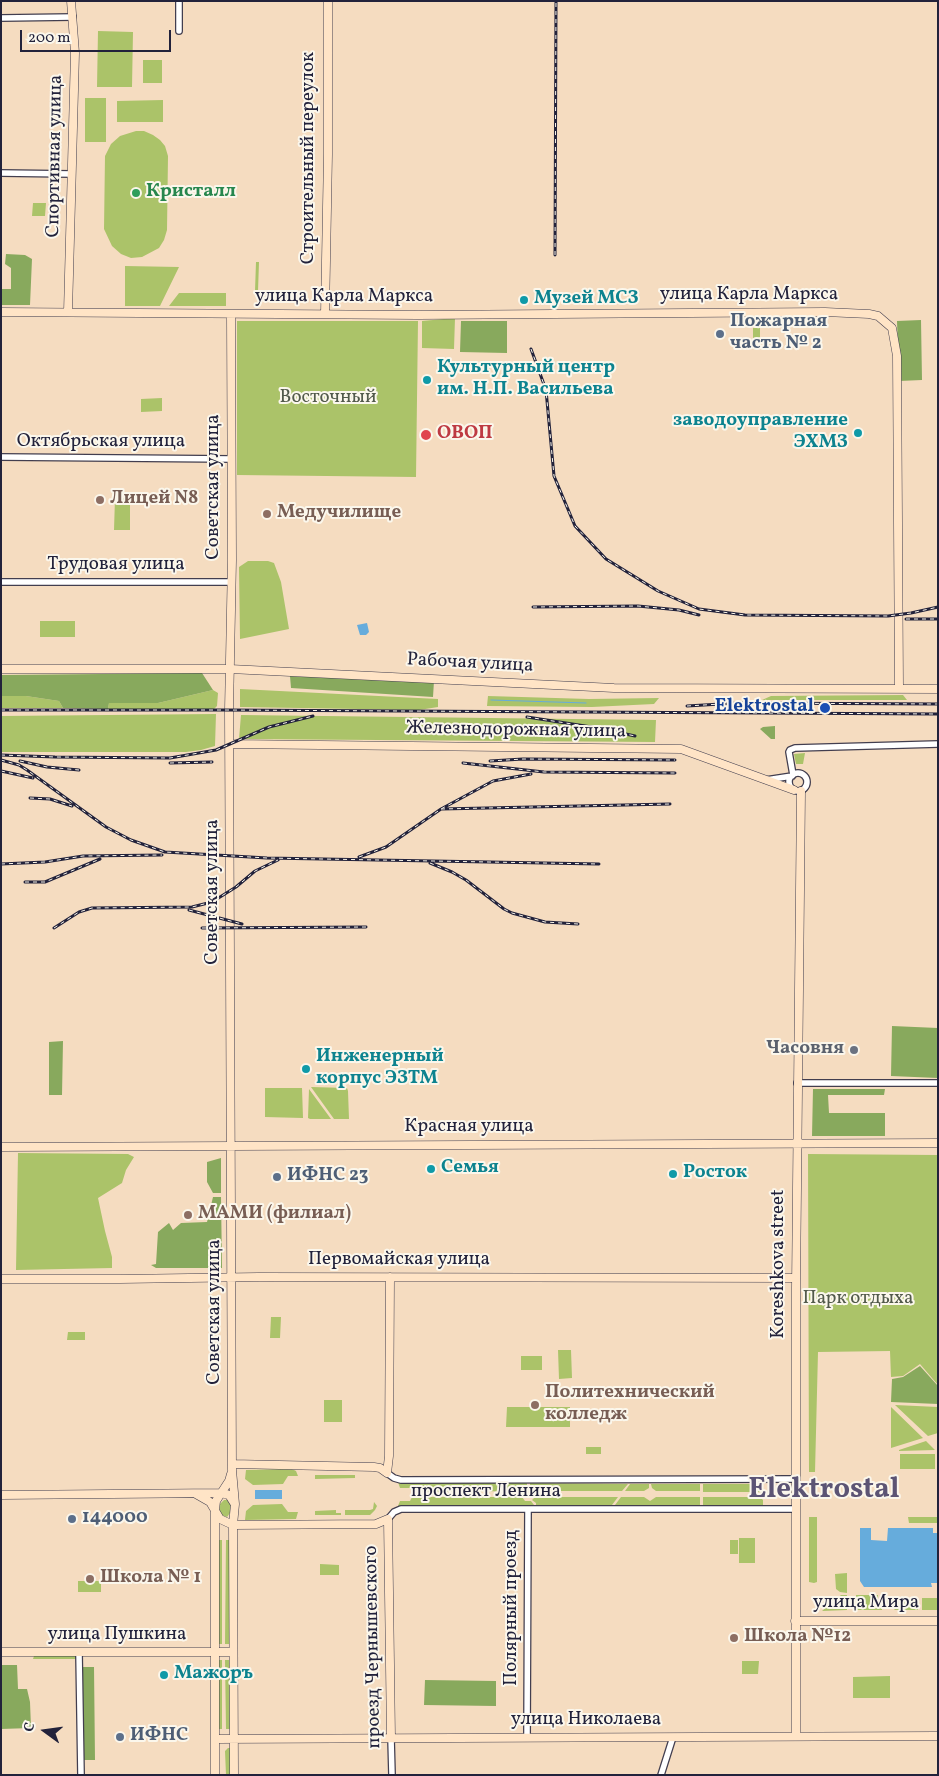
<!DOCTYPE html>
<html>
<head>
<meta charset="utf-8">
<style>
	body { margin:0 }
	#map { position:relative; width:939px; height:1776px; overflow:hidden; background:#f5dcc0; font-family:Vollkorn,serif }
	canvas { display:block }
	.frame { position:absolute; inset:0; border:2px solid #22223b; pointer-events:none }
	.north { position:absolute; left:20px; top:1706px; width:50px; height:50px; -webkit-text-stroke:4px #fbf7ec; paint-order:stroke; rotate:284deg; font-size:14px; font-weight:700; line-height:20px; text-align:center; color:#22223b }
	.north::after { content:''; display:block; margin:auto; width:18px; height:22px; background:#22223b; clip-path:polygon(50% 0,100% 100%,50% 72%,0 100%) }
	.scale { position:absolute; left:20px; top:30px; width:151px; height:22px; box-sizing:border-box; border:2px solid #22223b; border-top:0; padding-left:6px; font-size:15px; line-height:18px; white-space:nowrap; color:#22223b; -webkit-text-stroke:4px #fbf7ec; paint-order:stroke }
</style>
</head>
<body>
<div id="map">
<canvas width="939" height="1776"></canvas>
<div class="frame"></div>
<div class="north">С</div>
<div class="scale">200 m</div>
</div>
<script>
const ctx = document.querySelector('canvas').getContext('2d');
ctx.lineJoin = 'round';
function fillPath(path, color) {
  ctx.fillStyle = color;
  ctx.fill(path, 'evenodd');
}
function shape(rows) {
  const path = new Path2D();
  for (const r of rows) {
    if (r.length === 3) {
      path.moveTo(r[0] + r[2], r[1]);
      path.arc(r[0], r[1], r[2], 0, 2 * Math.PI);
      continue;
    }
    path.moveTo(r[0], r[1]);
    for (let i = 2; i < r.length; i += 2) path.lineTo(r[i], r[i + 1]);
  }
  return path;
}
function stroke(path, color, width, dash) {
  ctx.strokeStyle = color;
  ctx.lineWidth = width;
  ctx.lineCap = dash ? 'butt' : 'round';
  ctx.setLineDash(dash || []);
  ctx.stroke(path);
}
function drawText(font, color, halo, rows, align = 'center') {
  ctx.font = font + ' Vollkorn,serif';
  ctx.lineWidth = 4;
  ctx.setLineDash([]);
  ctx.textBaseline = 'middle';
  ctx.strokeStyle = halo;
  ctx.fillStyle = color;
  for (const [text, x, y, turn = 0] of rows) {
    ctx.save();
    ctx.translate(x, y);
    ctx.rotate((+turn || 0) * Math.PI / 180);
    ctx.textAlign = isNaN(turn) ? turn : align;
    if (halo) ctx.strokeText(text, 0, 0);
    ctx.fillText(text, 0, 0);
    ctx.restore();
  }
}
fillPath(shape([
	[98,31,133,32,132,87,97,87],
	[143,60,162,60,162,83,143,83],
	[85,98,106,98,106,142,85,142],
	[163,100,163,122,117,122,117,101],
	[136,131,144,131,153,135,160,140,165,146,168,156,167,230,164,240,159,248,142,257,131,258,121,254,112,246,104,229,105,156,111,144,120,136],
	[33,203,46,203,45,216,32,216],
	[256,262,259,262,258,291,255,291],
	[125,266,179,267,160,306,125,306],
	[179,293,226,293,226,306,169,306],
	[455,318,454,349,422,348,422,321],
	[237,321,418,321,416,477,237,475],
	[753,328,760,328,760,343,753,343],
	[162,398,162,411,141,412,141,399],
	[115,498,130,498,130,530,114,530],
	[248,561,268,561,274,563,281,582,289,629,240,639,239,567],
	[40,621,75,621,75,637,40,637],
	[240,689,438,699,438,707,419,710,240,707],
	[213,690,218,693,217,706,214,709,108,709,109,703,158,703],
	[903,695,907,700,762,700,771,696],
	[1,696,26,696,59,701,63,708,1,708],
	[488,696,589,699,659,698,654,704,592,707,487,706],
	[216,714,215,746,201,750,186,752,1,752,1,716],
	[241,715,656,720,655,742,239,739],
	[805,753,803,764,796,764,794,754],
	[311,1087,347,1088,348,1091,349,1119,334,1119],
	[265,1088,302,1088,303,1118,265,1117],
	[309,1089,331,1119,310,1119,308,1118],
	[18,1153,128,1154,134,1157,126,1170,122,1183,98,1198,105,1231,112,1257,112,1268,16,1270],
	[808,1154,938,1155,938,1385,920,1364,903,1376,891,1377,890,1351,818,1352,815,1472,809,1472],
	[271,1317,281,1317,280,1338,270,1338],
	[68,1332,85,1332,85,1340,67,1340],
	[558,1350,571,1350,572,1378,559,1379],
	[521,1356,542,1356,542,1370,521,1370],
	[324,1400,342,1400,342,1422,324,1422],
	[895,1405,938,1407,938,1433,928,1436],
	[507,1407,570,1407,570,1427,506,1427],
	[891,1407,923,1438,891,1448],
	[926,1441,935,1450,899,1451,899,1450],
	[586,1447,601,1447,601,1454,586,1454],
	[900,1454,935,1454,935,1469,900,1469],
	[292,1469,296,1471,298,1476,288,1476,283,1484,253,1485,245,1479,246,1470],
	[315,1475,355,1475,355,1478,315,1479],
	[398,1482,527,1483,527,1487,522,1491,412,1492,410,1488,400,1488],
	[530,1483,628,1484,622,1491,535,1491,530,1487],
	[630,1484,649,1484,649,1488,644,1491,625,1491],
	[651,1484,700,1484,700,1491,656,1491,652,1488],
	[703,1484,762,1484,762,1488,760,1492,703,1492],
	[412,1497,522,1497,525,1501,531,1501,534,1505,398,1506,400,1501,410,1501],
	[535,1497,618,1497,612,1505,536,1505,536,1503,532,1500],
	[621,1497,644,1497,650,1501,656,1497,700,1497,700,1505,615,1505],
	[703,1497,760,1497,763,1500,763,1505,703,1505],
	[224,1500,228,1500,231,1505,230,1513,227,1517,221,1515,219,1513,220,1504],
	[374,1502,377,1506,375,1510,370,1515,345,1515,345,1510,370,1510,373,1509],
	[282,1504,288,1512,298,1512,296,1519,245,1520,246,1511,253,1505],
	[336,1510,336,1513,341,1513,341,1515,315,1515,315,1511],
	[809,1517,817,1517,817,1582,814,1583,809,1582],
	[908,1517,938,1517,938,1523,909,1523],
	[739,1538,755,1538,755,1563,739,1563],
	[217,1540,222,1540,222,1644,217,1644],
	[226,1540,230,1540,230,1644,225,1644],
	[730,1540,738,1540,738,1554,730,1554],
	[320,1564,339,1565,339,1575,320,1575],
	[847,1573,847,1593,840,1592,836,1589,835,1574],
	[78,1581,101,1581,101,1592,78,1592],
	[841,1595,847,1595,847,1610,822,1611],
	[856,1595,878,1595,878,1600,882,1600,882,1610,856,1610],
	[887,1598,918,1598,918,1610,895,1610,889,1604,887,1604],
	[922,1598,938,1598,938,1610,922,1610],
	[34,1656,77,1656,78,1659,33,1659],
	[217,1660,222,1660,222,1729,218,1729],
	[225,1660,230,1660,231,1729,226,1729],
	[742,1661,759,1661,758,1674,742,1674],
	[890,1676,890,1698,853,1698,853,1677],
	[228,1748,231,1748,231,1775,226,1775,225,1751]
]), '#abc369');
fillPath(shape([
	[6,254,25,255,32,259,30,305,1,305,1,289,11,289,11,268,5,264],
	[921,320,922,380,899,381,897,321],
	[461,321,507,321,507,353,460,352],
	[202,673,213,690,158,703,109,703,108,709,63,708,59,701,26,696,1,696,1,675],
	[290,676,434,681,433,697,291,688],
	[775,726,775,739,771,739,760,729,763,727],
	[892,1026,938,1028,938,1078,891,1076],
	[63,1041,62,1095,49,1095,49,1042],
	[813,1089,885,1089,884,1095,828,1095,829,1113,885,1113,885,1136,812,1136],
	[221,1158,221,1193,213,1193,207,1182,207,1162],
	[213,1197,221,1197,222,1268,156,1268,151,1265,156,1264,158,1232,169,1223,173,1230,181,1223,207,1222],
	[920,1366,938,1386,938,1404,891,1402,892,1379,903,1377],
	[1,1665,17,1665,18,1689,27,1689,30,1702,31,1728,1,1729],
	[81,1667,94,1667,95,1760,82,1760],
	[425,1680,496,1681,496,1706,424,1705]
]), '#88a95d');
fillPath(shape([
	[367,623,369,632,366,635,360,635,357,625],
	[255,1490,282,1490,282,1499,255,1499],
	[860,1528,871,1528,871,1540,887,1541,888,1528,933,1528,933,1533,938,1533,938,1583,931,1583,932,1587,864,1587,860,1581]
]), '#66acdc');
stroke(shape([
	[491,700,586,703]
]), '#66acdc', 1);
const street = shape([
	[1,18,73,17],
	[179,31,179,1],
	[1,173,72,174],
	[1,457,231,459],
	[1,582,232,582],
	[798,782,9],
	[793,775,789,752,790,750,795,748,938,744],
	[766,780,792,776],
	[797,1083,938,1083],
	[387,1473,394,1478,401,1480,795,1479],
	[388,1519,394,1512,401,1509,795,1509],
	[79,1653,81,1775],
	[391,1738,392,1775],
	[527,1738,528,1509],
	[661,1775,673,1737]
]);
const secondary = shape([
	[1,312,418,315,825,312,869,314,878,316,892,328,897,356,899,688],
	[68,312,75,53,71,1],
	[231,314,232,560,229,710,232,1470,235,1504,233,1525,234,1775],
	[325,314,328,154,328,1],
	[1,669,230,669,614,688,938,689],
	[230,744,681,749,794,790],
	[1,1147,938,1143],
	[1,1279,120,1279,259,1277,796,1278],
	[232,1464,374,1467,380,1468,387,1473],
	[387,1473,389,1456,390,1277],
	[196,1494,210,1502,220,1519,233,1525,376,1524,388,1519,391,1738],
	[1,1495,221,1493,229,1495,234,1503],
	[795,1621,938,1621],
	[1,1652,233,1652],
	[796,1736,796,1287,801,791],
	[215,1739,938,1736],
	[215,1775,215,1510,216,1501,229,1481,231,1474]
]);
stroke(street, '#423e4f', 8);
stroke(secondary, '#423e4f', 9);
stroke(street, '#fff', 5.5);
stroke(secondary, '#ffe4c6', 8);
const rail = shape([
	[555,255,556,1],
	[531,349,546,390,554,476,575,526,606,559,658,591,699,609,745,615,888,616,911,613,938,607],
	[533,607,638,606,679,610,699,615],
	[906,619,938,619],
	[687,706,738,703,938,704],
	[1,710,224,710,938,714],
	[527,717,598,728,635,736],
	[1,755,55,757,170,758,216,750,269,727,313,716],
	[1,760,19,765,27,770,106,827,131,840,165,852,267,858,599,864],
	[20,761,47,767,79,770],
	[490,761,523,759,675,760],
	[170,763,212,762],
	[463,763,544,772,675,773],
	[1,771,33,778],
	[30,798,50,799,72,806],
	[441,809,670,804],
	[359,857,386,847,441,809,493,781,531,774],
	[430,863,452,872,466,880,504,909,512,913,545,922,578,924],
	[1,864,45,862,83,856,162,855],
	[25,882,45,882,100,859],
	[189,910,242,924],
	[54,928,79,912,92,908,192,907,212,902,236,887,255,871,278,860],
	[202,928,366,927]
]);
stroke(rail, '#22223b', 3);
stroke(rail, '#fbf7ec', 1, [4]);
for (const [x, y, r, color] of [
	[136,193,5,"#2e9e5b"],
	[524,300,5,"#0f9aa8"],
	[720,334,5,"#5c6f8a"],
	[427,380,5,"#0f9aa8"],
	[858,433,5,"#0f9aa8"],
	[426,435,6,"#e0444e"],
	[100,500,5,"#8d6e63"],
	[267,514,5,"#8d6e63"],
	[825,708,6,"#1a4fb4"],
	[854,1050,5,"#6b7280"],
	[306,1069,5,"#0f9aa8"],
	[431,1169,5,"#0f9aa8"],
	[673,1174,5,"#0f9aa8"],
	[277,1177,5,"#5c6f8a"],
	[188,1215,5,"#8d6e63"],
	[535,1405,5,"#8d6e63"],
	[72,1519,5,"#5c6f8a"],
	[90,1579,5,"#8d6e63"],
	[734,1638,5,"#8d6e63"],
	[164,1675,5,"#0f9aa8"],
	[120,1737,5,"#5c6f8a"]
]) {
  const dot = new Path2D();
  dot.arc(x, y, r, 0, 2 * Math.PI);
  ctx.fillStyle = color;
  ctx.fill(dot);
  stroke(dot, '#fbf7ec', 2);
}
drawText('19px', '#22223b', '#fbf7ec', [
	["Спортивная улица",56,156,-89],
	["Строительный переулок",310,158,-90],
	["улица Карла Маркса",749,296],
	["улица Карла Маркса",344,298],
	["Октябрьская улица",101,443],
	["Советская улица",215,487,-90],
	["Трудовая улица",116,566],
	["Рабочая улица",470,664,3],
	["Железнодорожная улица",516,731,1],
	["Советская улица",214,892,-90],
	["Красная улица",469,1128],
	["Первомайская улица",399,1261],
	["Koreshkova street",780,1264,-90],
	["Советская улица",216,1312,-90],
	["проспект Ленина",486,1493],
	["улица Мира",866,1604],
	["Полярный проезд",513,1608,-90],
	["улица Пушкина",117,1636],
	["проезд Чернышевского",374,1647,-91],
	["улица Николаева",586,1721]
]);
drawText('bold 19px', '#27864d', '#fbf7ec', [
	["Кристалл",146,193]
], 'left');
drawText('bold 19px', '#0d838f', '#fbf7ec', [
	["Музей МСЗ",534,300],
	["Культурный центр",437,369],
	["им. Н.П. Васильева",437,391],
	["заводоуправление",848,422,"right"],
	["ЭХМЗ",848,444,"right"],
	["Инженерный",316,1058],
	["корпус ЭЗТМ",316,1080],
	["Семья",441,1169],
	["Росток",683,1174],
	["Мажоръ",174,1675]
], 'left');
drawText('bold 19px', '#4e5e75', '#fbf7ec', [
	["Пожарная",730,323],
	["часть № 2",730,345],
	["ИФНС 23",287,1177],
	["144000",82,1519],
	["ИФНС",130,1737]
], 'left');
drawText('19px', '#525a4b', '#fbf7ec', [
	["Восточный",328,399],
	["Парк отдыха",858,1300]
]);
drawText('bold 19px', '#be3a42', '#fbf7ec', [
	["ОВОП",437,435]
], 'left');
drawText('bold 19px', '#785e54', '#fbf7ec', [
	["Лицей N8",110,500],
	["Медучилище",277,514],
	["МАМИ (филиал)",198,1215],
	["Политехнический",545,1394],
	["колледж",545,1416],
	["Школа № 1",100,1579],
	["Школа №12",744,1638]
], 'left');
drawText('bold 19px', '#164399', '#fbf7ec', [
	["Elektrostal",814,708]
], 'right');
drawText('bold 19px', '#5b616d', '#fbf7ec', [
	["Часовня",844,1050]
], 'right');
drawText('bold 29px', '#5c5474', '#fbf7ec', [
	["Elektrostal",824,1492]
]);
</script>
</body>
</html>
